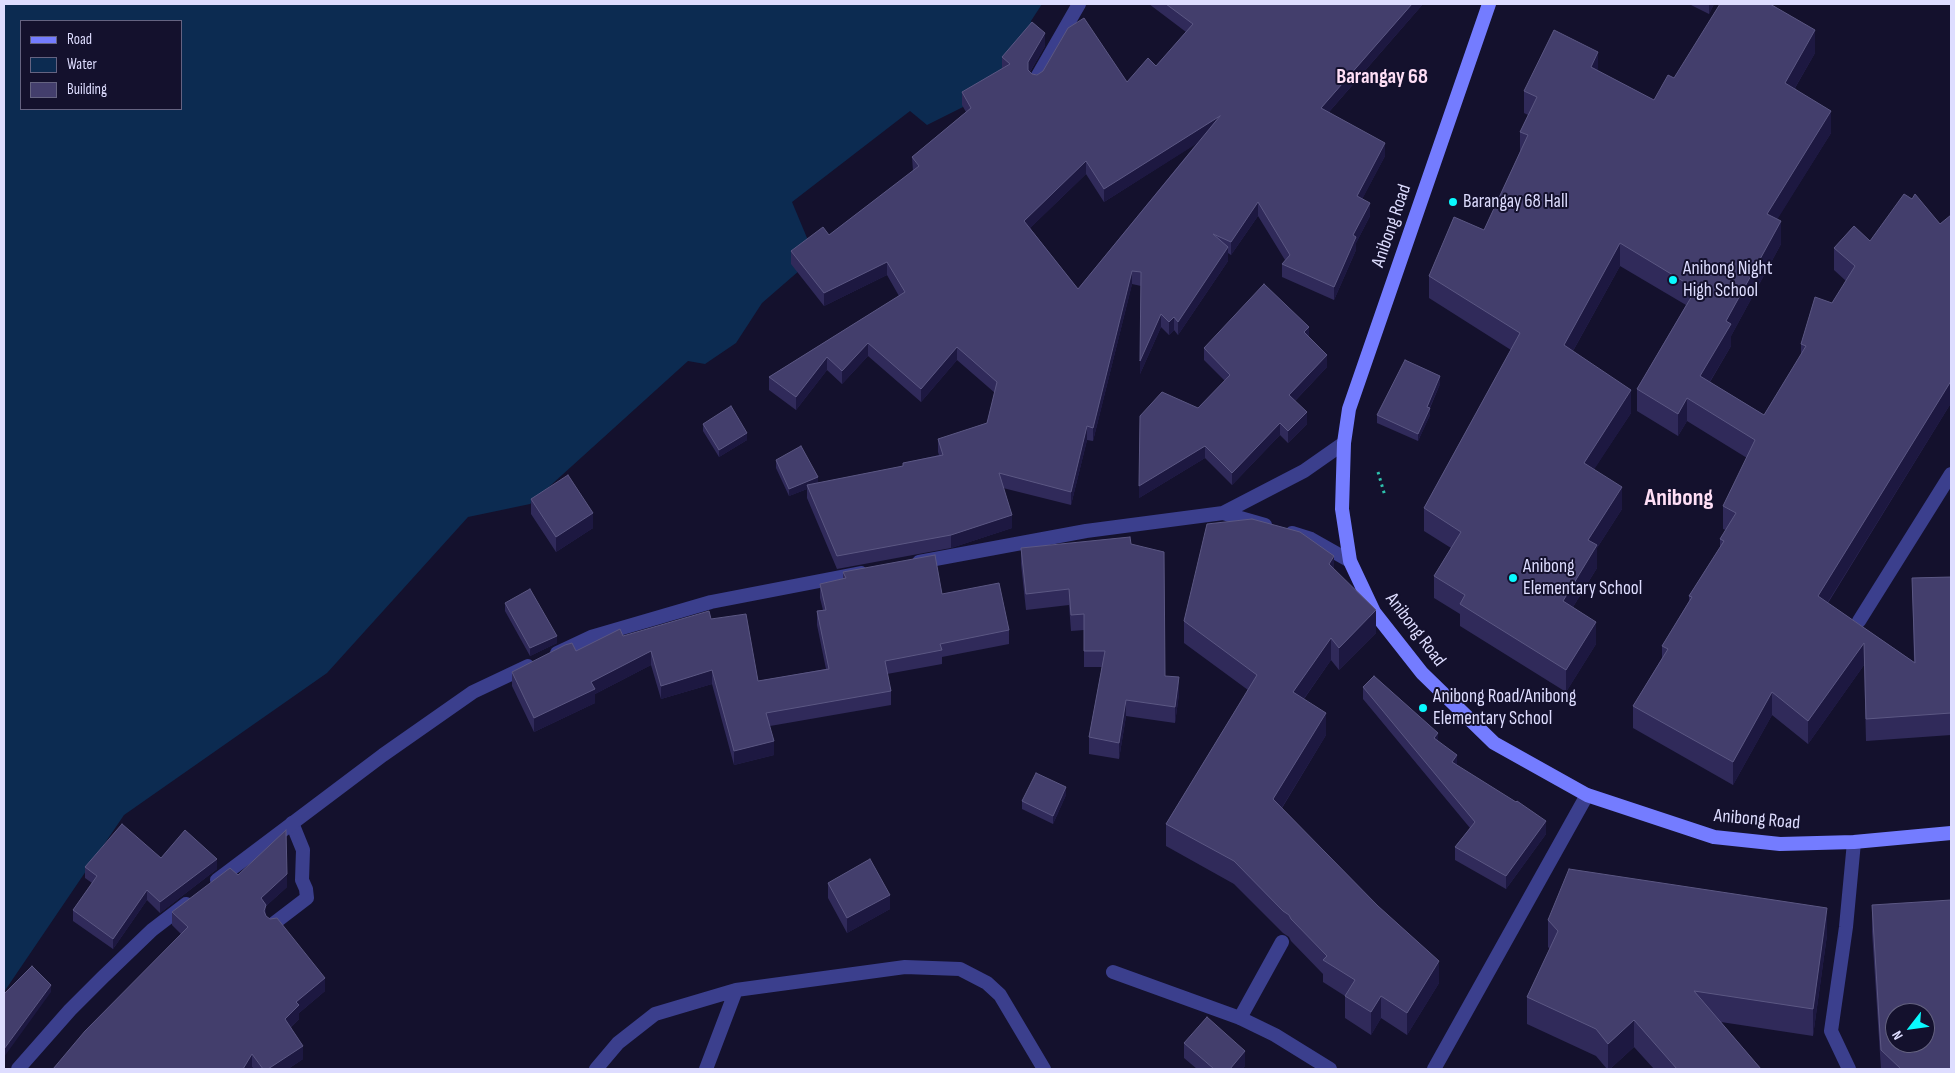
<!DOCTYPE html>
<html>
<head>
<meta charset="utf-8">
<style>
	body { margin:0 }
	#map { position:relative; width:1955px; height:1073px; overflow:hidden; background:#14112d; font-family:"Sofia Sans Condensed",sans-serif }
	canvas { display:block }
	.frame { position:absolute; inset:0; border:5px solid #deddff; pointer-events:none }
	.legend { position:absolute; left:20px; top:20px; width:162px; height:90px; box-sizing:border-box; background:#14112d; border:1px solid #656381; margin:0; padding:6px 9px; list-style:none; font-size:15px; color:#deddff }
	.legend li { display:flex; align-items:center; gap:10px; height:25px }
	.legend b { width:25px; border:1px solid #656381 }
	.north { position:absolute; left:1885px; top:1003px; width:50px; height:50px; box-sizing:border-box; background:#14112d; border:1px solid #656381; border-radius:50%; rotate:240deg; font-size:14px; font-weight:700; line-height:20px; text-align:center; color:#deddff }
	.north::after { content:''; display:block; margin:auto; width:18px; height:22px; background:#09faff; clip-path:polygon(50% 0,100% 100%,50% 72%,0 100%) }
</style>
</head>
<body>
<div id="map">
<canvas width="1955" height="1073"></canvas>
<div class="frame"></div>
<ul class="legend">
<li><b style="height:6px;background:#747cff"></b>Road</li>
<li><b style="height:14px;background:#0c2b51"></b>Water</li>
<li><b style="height:14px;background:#433e6c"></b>Building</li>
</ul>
<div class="north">N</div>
</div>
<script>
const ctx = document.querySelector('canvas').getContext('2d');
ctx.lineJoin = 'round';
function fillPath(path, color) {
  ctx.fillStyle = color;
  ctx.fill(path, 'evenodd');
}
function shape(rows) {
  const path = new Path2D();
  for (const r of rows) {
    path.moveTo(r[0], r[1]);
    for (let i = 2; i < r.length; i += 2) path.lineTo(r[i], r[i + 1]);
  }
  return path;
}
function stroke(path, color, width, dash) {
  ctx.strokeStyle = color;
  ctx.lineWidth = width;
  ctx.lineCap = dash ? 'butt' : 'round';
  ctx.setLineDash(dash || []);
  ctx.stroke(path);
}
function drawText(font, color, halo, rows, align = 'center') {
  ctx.font = font + ' "Sofia Sans Condensed",sans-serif';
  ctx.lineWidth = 4;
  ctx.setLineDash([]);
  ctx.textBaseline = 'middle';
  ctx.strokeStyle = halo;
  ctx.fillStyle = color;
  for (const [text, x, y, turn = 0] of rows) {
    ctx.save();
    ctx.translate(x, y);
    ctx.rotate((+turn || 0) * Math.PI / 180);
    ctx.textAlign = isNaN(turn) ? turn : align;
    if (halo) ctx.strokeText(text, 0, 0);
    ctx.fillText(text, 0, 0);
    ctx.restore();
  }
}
fillPath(shape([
	[4,4,1042,4,1031,21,1037,48,993,92,927,125,910,111,792,202,815,257,762,303,736,343,705,364,688,361,530,504,468,517,327,673,124,815,4,992],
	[21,21,181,21,181,109,21,109]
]), '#0c2b51');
stroke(shape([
	[1378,472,1385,496]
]), '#2ec2ad', 3, [2.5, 4]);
stroke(shape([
	[1859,621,1951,474],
	[273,924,307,898,306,889,302,880,303,850,292,823],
	[1113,972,1240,1018,1275,1035,1330,1069],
	[1240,1018,1282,942],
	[596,1069,618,1043,655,1014,736,990,905,967,960,969,987,983,1000,995,1044,1069],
	[706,1069,736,990],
	[1849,1069,1831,1031,1846,927,1854,842]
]), '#3b3f8d', 14);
stroke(shape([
	[1036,79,1079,4],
	[1223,513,1304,471,1344,443],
	[1292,533,1311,539,1350,561],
	[919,562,1086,531,1223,513,1265,525],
	[557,653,591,637,711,602,861,573],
	[217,880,383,755,473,692,528,666],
	[18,1069,70,1010,103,977,152,930,186,904],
	[1434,1069,1587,795]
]), '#3b3f8d', 14);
stroke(shape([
	[1489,4,1349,409,1344,443,1342,509,1350,561,1374,612,1422,673,1494,743,1587,795,1714,837,1780,844,1854,842,1951,833]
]), '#747cff', 14);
fillPath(shape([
	[1149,4,1423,4,1329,112,1385,156,1362,199,1370,216,1356,243,1356,250,1334,300,1282,277,1282,264,1285,260,1258,216,1231,255,1228,253,1228,261,1178,335,1174,330,1169,335,1161,327,1140,374,1141,286,1132,284,1093,441,1087,440,1071,505,1003,488,1012,528,951,548,837,569,807,498,807,489,789,496,776,468,776,460,818,483,903,466,903,463,939,455,938,452,938,439,987,423,995,393,957,360,921,402,868,356,842,384,827,370,796,410,769,390,769,377,899,296,887,275,824,306,791,264,791,251,829,235,913,171,912,157,966,112,962,105,962,92,1002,69,1002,57,1045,46,1030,72,1032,74,1127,82,1156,66,1186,32],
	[1197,143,1078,289,1030,228,1086,174,1104,202],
	[1689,4,1714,4,1709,14],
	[1815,53,1795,88,1831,133,1777,219,1781,244,1731,336,1731,346,1710,382,1764,415,1801,355,1801,344,1832,303,1846,281,1834,270,1834,248,1854,226,1951,403,1828,603,1914,662,1912,578,1951,577,1951,735,1866,741,1864,665,1808,744,1772,715,1733,785,1633,728,1633,706,1662,658,1662,646,1689,601,1689,596,1720,547,1720,539,1726,530,1723,529,1723,506,1747,458,1687,421,1678,436,1637,411,1637,389,1686,305,1620,266,1573,351,1631,413,1594,469,1622,509,1597,548,1597,568,1573,607,1596,644,1566,692,1460,626,1460,614,1434,598,1434,576,1451,548,1424,531,1424,508,1511,350,1429,298,1429,276,1484,230,1520,152,1520,132,1528,115,1524,113,1524,91,1598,71,1654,100,1674,78],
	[1309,338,1327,367,1295,401,1307,424,1288,443,1280,435,1232,485,1205,458,1139,498,1198,408,1225,381,1204,360,1204,348],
	[1440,384,1430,408,1430,415,1418,441,1377,423,1377,415],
	[703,424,747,440,719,457,703,431],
	[531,499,593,528,556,552,531,514],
	[1131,544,1165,676,1179,694,1175,723,1126,716,1119,759,1089,754,1089,737,1102,667,1084,667,1084,630,1071,631,1069,605,1026,610,1021,564,1021,548],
	[1334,569,1376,633,1339,670,1331,660,1304,699,1326,735,1282,808,1439,983,1407,1035,1381,1018,1371,1035,1345,1018,1345,996,1323,982,1323,974,1291,941,1289,937,1283,933,1234,884,1166,846,1166,824,1248,690,1184,643,1184,621],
	[843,572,942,594,1009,630,1009,644,942,657,942,664,887,674,891,691,891,705,770,726,774,755,734,765,712,684,661,699,651,665,595,694,595,703,534,732,512,686,512,672,623,636,711,619,758,681,826,669,817,625,817,611,823,610,820,598,820,584,843,579],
	[505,603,557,643,530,656,505,611],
	[1363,687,1438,741,1457,765,1546,834,1506,889,1455,860,1455,847,1470,828,1363,699],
	[1066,795,1053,824,1022,809,1022,801],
	[161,858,217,869,160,913,147,900,113,949,73,921,73,910,92,883,85,878,85,867],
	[828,883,890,909,847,933,828,898],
	[287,887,266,906,266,916,325,991,299,1013,299,1019,291,1027,303,1059,288,1069,254,1069,252,1067,251,1069,53,1069,181,934,172,925,172,912],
	[1872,905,1951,1069,1881,1069,1872,932],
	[1548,920,1827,935,1813,1036,1721,1022,1761,1069,1654,1069,1634,1047,1610,1069,1607,1069,1596,1056,1527,1024,1527,997,1550,949,1548,947],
	[1184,1043,1245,1066,1242,1069,1197,1069,1184,1058]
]), '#302a5a');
fillPath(shape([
	[1412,4,1423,4,1321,121,1321,108],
	[1709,4,1714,4,1709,14],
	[1815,30,1815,53,1785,105,1785,83],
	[1045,33,1045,46,1028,75,1028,62],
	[1598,52,1598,74,1591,67],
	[1831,111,1831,133,1767,236,1767,214],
	[1220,116,1220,129,1104,202,1104,189],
	[1385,143,1385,156,1357,209,1357,196],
	[1086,161,1086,174,1024,234,1024,221],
	[1258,202,1258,216,1231,255,1231,242],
	[1370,203,1370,216,1356,243,1356,250,1334,300,1334,287,1353,235],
	[1781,221,1781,244,1731,336,1731,346,1700,398,1700,376,1726,321],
	[1620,243,1620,266,1564,367,1564,345],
	[1228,247,1228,261,1178,335,1178,322],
	[887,262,887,275,824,306,824,293],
	[1132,271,1132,284,1093,441,1093,428],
	[1161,314,1161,327,1140,374,1140,361],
	[1174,317,1174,330,1169,335,1169,322],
	[1309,327,1309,339,1304,332],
	[868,343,868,356,842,384,842,371],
	[957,347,957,360,921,402,921,389],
	[1327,355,1327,367,1289,407,1289,395],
	[827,357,827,370,796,410,796,397],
	[1440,376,1440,384,1428,411,1430,408,1430,415,1418,441,1418,434,1427,407],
	[1951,381,1951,403,1818,618,1818,596],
	[1631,390,1631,413,1584,485,1584,463],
	[1687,398,1687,421,1678,436,1678,414],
	[1307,412,1307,424,1288,443,1288,431],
	[1280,423,1280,435,1232,485,1232,473],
	[1087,426,1087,440,1071,505,1071,492],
	[747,433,747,440,719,457,719,450],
	[1205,446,1205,458,1139,498,1139,486],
	[818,477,818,485,807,485,807,489,789,496,789,489],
	[1622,487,1622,509,1597,548,1597,568,1563,623,1563,601,1588,540],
	[593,513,593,528,556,552,556,537],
	[1012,515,1012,528,951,548,951,535],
	[1334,556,1334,579,1329,564],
	[1376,610,1376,633,1339,670,1339,648],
	[1596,622,1596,644,1566,692,1566,670],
	[557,636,557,643,530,656,530,648],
	[1331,638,1331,660,1293,714,1293,692],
	[1864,643,1864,665,1808,744,1808,721],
	[651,651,651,665,595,694,595,703,534,732,534,718,591,682],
	[712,670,712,684,661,699,661,686],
	[1179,677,1179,694,1175,723,1175,707],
	[1772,692,1772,715,1733,785,1733,762],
	[1126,700,1126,716,1119,759,1119,743],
	[1326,713,1326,735,1273,822,1273,799],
	[1438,733,1438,746,1434,738],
	[774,741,774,755,734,765,734,751],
	[1457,755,1457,768,1452,762],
	[1066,787,1066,795,1053,824,1053,816],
	[1546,821,1546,834,1506,889,1506,876],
	[217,859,217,869,160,913,160,902],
	[287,874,287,887,266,906,266,919,261,898],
	[147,890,147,900,113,949,113,939],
	[890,895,890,909,847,933,847,918],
	[1827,908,1827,935,1813,1036,1813,1009],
	[1439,961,1439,983,1407,1035,1407,1013],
	[325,978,325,991,299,1013,299,1019,285,1032,285,1019,296,1002],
	[51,985,51,992,4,1057,4,1049],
	[1381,996,1381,1018,1371,1035,1371,1012],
	[1634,1020,1634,1047,1610,1069,1608,1069,1608,1044],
	[303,1046,303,1059,288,1069,268,1069],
	[1245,1051,1245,1066,1242,1069,1230,1069],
	[252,1054,252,1067,251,1069,243,1069]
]), '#1d1841');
const building = shape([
	[1166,4,1412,4,1321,108,1385,143,1357,196,1370,203,1353,235,1356,237,1334,287,1282,264,1290,255,1258,202,1231,242,1213,234,1228,247,1178,322,1174,317,1169,322,1161,314,1140,361,1141,272,1132,271,1093,428,1087,426,1071,492,999,473,1012,515,951,535,837,556,807,485,903,466,903,463,943,455,938,439,987,423,997,382,957,347,921,389,868,343,842,371,827,357,796,397,769,377,905,292,887,262,824,293,791,251,823,227,829,235,919,166,912,157,971,108,962,92,1010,64,1002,57,1032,22,1045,33,1028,62,1028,70,1032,74,1037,75,1043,71,1068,28,1084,18,1127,82,1148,58,1156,66,1193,24,1166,4],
	[1220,116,1078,289,1024,221,1086,161,1104,189,1220,116],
	[1720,4,1770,4,1815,30,1785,83,1831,111,1767,214,1781,221,1726,321,1731,324,1700,376,1764,415,1806,346,1801,344,1815,297,1832,303,1855,266,1834,248,1854,226,1870,241,1904,194,1912,199,1915,194,1940,224,1951,215,1951,381,1818,596,1915,663,1912,578,1951,577,1951,713,1866,719,1864,643,1808,721,1772,692,1733,762,1633,706,1668,649,1662,646,1692,597,1689,596,1724,541,1720,539,1736,513,1723,506,1755,440,1687,398,1678,414,1637,389,1696,289,1620,243,1564,345,1631,390,1584,463,1622,487,1588,540,1597,545,1563,601,1596,622,1566,670,1460,604,1465,595,1434,576,1461,532,1424,508,1520,333,1429,276,1454,217,1484,230,1528,135,1520,132,1537,97,1524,91,1554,30,1598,52,1591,67,1654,100,1668,75,1674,78,1720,4],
	[1264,284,1309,327,1304,332,1327,355,1289,395,1307,412,1288,431,1280,423,1232,473,1205,446,1139,486,1140,416,1162,392,1198,408,1230,375,1204,348,1264,284],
	[1405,360,1440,376,1427,407,1430,408,1418,434,1377,415,1405,360],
	[731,406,747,433,719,450,703,424,731,406],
	[801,446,818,477,789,489,776,460,801,446],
	[568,475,593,513,556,537,531,499,568,475],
	[1252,519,1300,532,1334,556,1329,564,1376,610,1339,648,1331,638,1293,692,1326,713,1273,799,1378,906,1439,961,1407,1013,1381,996,1371,1012,1345,996,1355,980,1323,960,1327,956,1291,919,1289,915,1283,911,1234,861,1166,824,1257,675,1184,621,1207,524,1252,519],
	[1130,537,1131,544,1164,552,1165,676,1179,677,1175,707,1126,700,1119,743,1089,737,1105,651,1084,651,1084,614,1071,615,1069,589,1026,594,1021,548,1130,537],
	[935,555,942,594,999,583,1009,630,940,644,942,650,885,661,891,691,766,713,774,741,734,751,712,670,661,686,651,651,591,682,595,689,534,718,512,672,565,645,572,643,576,651,620,629,623,636,709,611,711,619,746,614,758,681,829,669,817,611,826,610,820,584,846,578,843,572,935,555],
	[530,589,557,636,530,648,505,603,530,589],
	[1374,676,1438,733,1434,738,1457,755,1452,762,1516,802,1517,801,1546,821,1506,876,1455,847,1475,822,1363,687,1374,676],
	[1036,773,1066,787,1053,816,1022,801,1036,773],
	[122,824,161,858,185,830,217,859,160,902,147,890,113,939,73,910,97,876,85,867,122,824],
	[286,830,287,874,261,898,266,905,264,911,266,916,270,919,277,918,325,978,296,1002,299,1005,285,1019,303,1046,268,1069,263,1069,252,1054,243,1069,53,1069,85,1031,188,927,172,912,230,868,238,875,286,830],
	[870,859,890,895,847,918,828,883,870,859],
	[1569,869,1827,908,1813,1009,1694,991,1761,1069,1677,1069,1634,1020,1608,1044,1596,1029,1527,997,1558,931,1548,920,1569,869],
	[1951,900,1951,1069,1901,1069,1881,1050,1872,905,1951,900],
	[1895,1013,1925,1013,1925,1043,1895,1043,1895,1013],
	[32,966,51,985,4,1049,4,994,32,966],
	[1207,1017,1245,1051,1230,1069,1214,1069,1184,1043,1207,1017]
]);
fillPath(building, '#433e6c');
stroke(building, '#5b5783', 1);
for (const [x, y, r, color] of [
	[1453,202,5,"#09faff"],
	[1673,280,5,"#09faff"],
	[1513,578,5,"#09faff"],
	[1423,708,5,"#09faff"]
]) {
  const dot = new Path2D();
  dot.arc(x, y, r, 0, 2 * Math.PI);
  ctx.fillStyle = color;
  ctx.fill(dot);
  stroke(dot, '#14112d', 2);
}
drawText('19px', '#deddff', '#14112d', [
	["Barangay 68 Hall",1463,202],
	["Anibong Night",1683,269],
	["High School",1683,291],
	["Anibong",1523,567],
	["Elementary School",1523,589],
	["Anibong Road/Anibong",1433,697],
	["Elementary School",1433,719]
], 'left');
drawText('19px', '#deddff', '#14112d', [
	["Anibong Road",1392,226,-71],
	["Anibong Road",1415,630,53],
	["Anibong Road",1757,820,5]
]);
drawText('bold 21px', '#ffdff6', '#14112d', [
	["Barangay 68",1382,78]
]);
drawText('bold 24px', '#ffdff6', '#14112d', [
	["Anibong",1679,499]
]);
</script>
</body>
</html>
